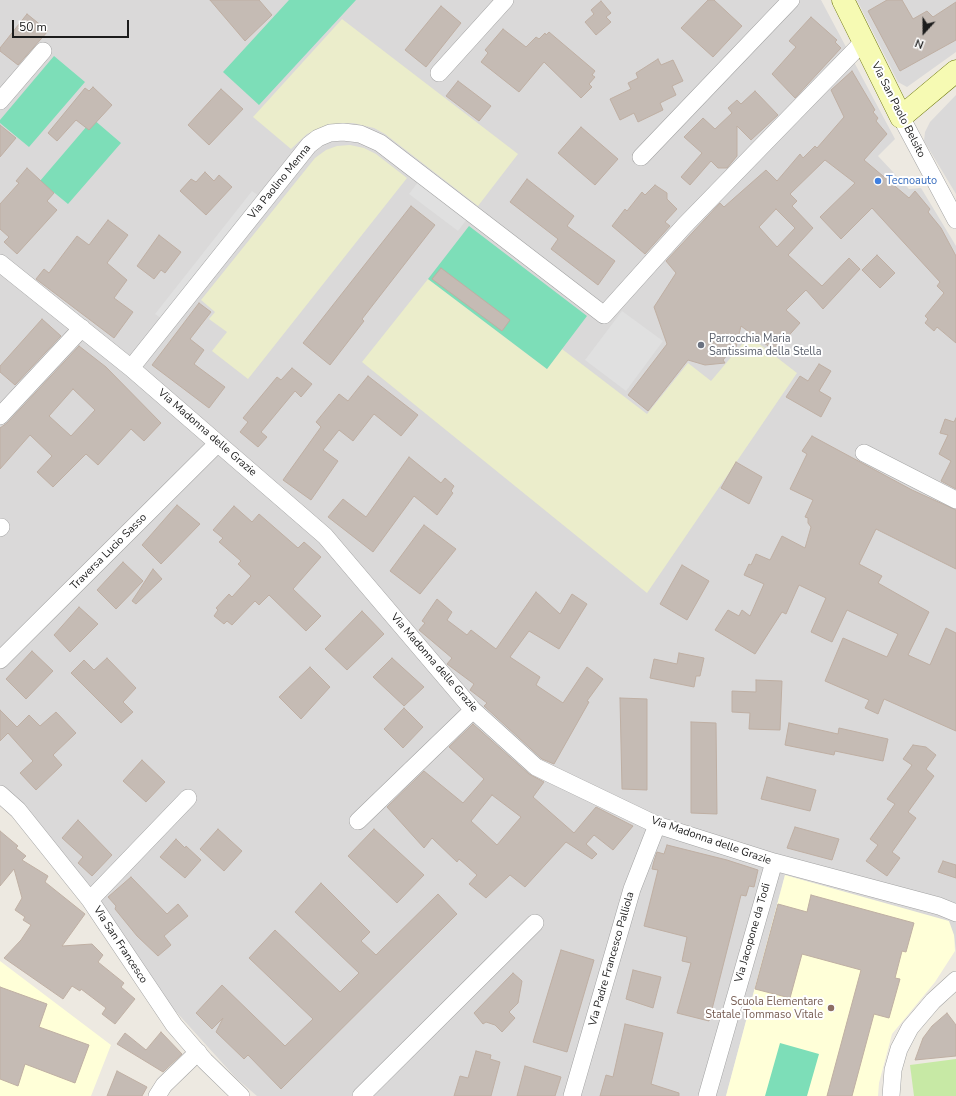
<!DOCTYPE html>
<html>
<head>
<meta charset="utf-8">
<style>
	body { margin:0 }
	#map { position:relative; width:956px; height:1096px; overflow:hidden; background:#ede9e1; font-family:"Nunito Sans",sans-serif }
	canvas { display:block }
	.north { position:absolute; left:904px; top:12px; width:40px; height:40px; -webkit-text-stroke:3px #fff; paint-order:stroke; rotate:201deg; font-size:11px; font-weight:700; line-height:16px; text-align:center; color:#1c1c1c }
	.north::after { content:''; display:block; margin:auto; width:14px; height:18px; background:#1c1c1c; clip-path:polygon(50% 0,100% 100%,50% 72%,0 100%) }
	.scale { position:absolute; left:12px; top:20px; width:117px; height:18px; box-sizing:border-box; border:2px solid #1c1c1c; border-top:0; padding-left:5px; font-size:12px; line-height:14px; white-space:nowrap; color:#1c1c1c; -webkit-text-stroke:3px #fff; paint-order:stroke }
</style>
</head>
<body>
<div id="map">
<canvas width="956" height="1096"></canvas>
<div class="north">N</div>
<div class="scale">50 m</div>
</div>
<script>
const ctx = document.querySelector('canvas').getContext('2d');
ctx.lineJoin = 'round';
function fillPath(path, color) {
  ctx.fillStyle = color;
  ctx.fill(path, 'evenodd');
}
function shape(rows) {
  const path = new Path2D();
  for (const r of rows) {
    path.moveTo(r[0], r[1]);
    for (let i = 2; i < r.length; i += 2) path.lineTo(r[i], r[i + 1]);
  }
  return path;
}
function stroke(path, color, width, dash) {
  ctx.strokeStyle = color;
  ctx.lineWidth = width;
  ctx.lineCap = dash ? 'butt' : 'round';
  ctx.setLineDash(dash || []);
  ctx.stroke(path);
}
function drawText(font, color, halo, rows, align = 'center') {
  ctx.font = font + ' "Nunito Sans",sans-serif';
  ctx.lineWidth = 4;
  ctx.setLineDash([]);
  ctx.textBaseline = 'middle';
  ctx.strokeStyle = halo;
  ctx.fillStyle = color;
  for (const [text, x, y, turn = 0] of rows) {
    ctx.save();
    ctx.translate(x, y);
    ctx.rotate((+turn || 0) * Math.PI / 180);
    ctx.textAlign = isNaN(turn) ? turn : align;
    if (halo) ctx.strokeText(text, 0, 0);
    ctx.fillText(text, 0, 0);
    ctx.restore();
  }
}
fillPath(shape([
	[0,0,821,0,895,139,878,156,909,189,921,188,956,246,956,951,954,935,785,875,726,1096,257,1096,236,1078,170,1005,0,787],
	[857,0,956,0,956,52,907,87,898,82],
	[956,95,956,194,924,141,925,132,930,122]
]), '#dad9d9');
fillPath(shape([
	[785,875,949,921,954,935,955,951,935,982,892,1034,879,1083,878,1096,726,1096],
	[0,961,111,1045,91,1096,0,1096]
]), '#ffffd8');
fillPath(shape([
	[342,19,518,154,478,206,385,134,374,128,353,123,329,124,307,134,291,149,253,117],
	[350,145,364,148,376,154,407,178,248,379,212,351,227,332,209,319,215,312,201,300,315,158,326,150,337,146],
	[428,279,547,369,562,349,647,414,688,363,711,381,749,336,797,373,647,593,362,362]
]), '#ebedcb');
fillPath(shape([
	[956,1059,956,1096,914,1096,910,1065]
]), '#c7e9a5');
fillPath(shape([
	[289,0,356,0,259,105,223,72],
	[54,56,85,82,29,147,0,123,0,120],
	[93,119,121,143,68,204,40,181],
	[469,226,587,316,547,369,428,279],
	[780,1043,819,1054,807,1096,765,1096]
]), '#7ddeb8');
fillPath(shape([
	[418,182,467,219,458,231,409,194],
	[252,191,259,196,162,319,155,314],
	[622,311,663,341,626,391,585,360]
]), '#e0e0e0');
const building = shape([
	[210,0,259,0,272,15,245,41,210,0],
	[708,0,714,0,742,26,713,57,681,28,708,0],
	[887,0,902,0,913,19,927,11,933,17,956,2,956,40,900,71,868,11,887,0],
	[601,1,611,13,606,17,611,22,596,35,585,22,594,14,591,10,601,1],
	[441,6,461,23,426,67,405,50,441,6],
	[27,14,48,31,18,65,0,51,0,48,27,14],
	[811,17,837,40,835,42,841,48,795,98,772,74,796,47,789,41,811,17],
	[503,29,526,47,536,37,539,39,545,33,546,35,549,32,595,71,592,75,595,77,589,84,592,87,581,98,544,62,519,92,481,62,488,53,485,50,503,29],
	[658,59,661,65,673,60,683,81,672,86,676,95,660,103,663,110,638,122,634,113,620,120,610,99,631,89,628,83,638,78,636,73,658,59],
	[852,71,875,110,873,112,878,118,876,121,887,134,864,160,909,198,915,191,930,209,928,212,941,228,956,256,956,343,937,327,934,331,925,323,928,319,925,316,944,293,937,286,940,282,872,208,841,239,820,217,855,183,825,160,790,194,797,201,792,206,813,228,788,255,822,286,849,258,860,269,823,309,806,290,786,310,800,323,775,351,741,326,736,347,734,347,723,360,725,363,705,365,688,360,648,411,628,395,667,344,654,307,676,273,666,261,720,203,724,207,766,170,777,181,800,154,803,158,815,146,817,148,844,117,831,90,852,71],
	[776,209,795,228,777,247,759,227,776,209],
	[458,81,491,106,479,121,446,96,458,81],
	[93,87,112,105,89,130,76,120,57,141,48,133,85,88,89,91,93,87],
	[221,89,243,109,209,145,188,125,221,89],
	[755,91,778,115,751,140,737,126,737,156,727,168,718,168,711,161,690,185,681,177,702,153,684,137,703,118,715,129,732,113,728,108,737,100,741,104,755,91],
	[0,125,16,138,0,157,0,125],
	[581,127,618,159,595,185,558,153,581,127],
	[27,168,54,193,47,201,57,210,17,254,4,242,9,237,0,229,0,204,19,183,16,181,27,168],
	[205,172,214,181,219,175,232,187,206,215,180,191,191,179,196,182,205,172],
	[527,179,574,216,567,226,615,261,598,285,551,249,558,239,510,202,527,179],
	[655,185,667,193,667,199,677,209,665,222,670,226,645,254,612,226,625,209,627,211,642,192,645,195,655,185],
	[411,206,435,225,362,319,364,321,330,365,303,343,411,206],
	[108,220,128,235,107,263,127,280,114,298,133,312,114,338,36,279,44,269,49,273,77,236,89,245,108,220],
	[159,235,181,252,165,273,161,270,154,279,137,266,159,235],
	[877,255,895,273,880,288,862,270,877,255],
	[441,268,510,320,502,331,432,279,441,268],
	[199,303,211,312,190,339,204,350,194,364,225,387,209,408,152,365,199,303],
	[42,319,61,336,15,385,0,372,0,366,42,319],
	[79,346,106,367,161,423,144,441,131,429,98,465,86,454,53,487,37,472,52,456,30,435,0,469,0,428,7,423,79,346],
	[73,389,95,410,71,436,49,416,73,389],
	[819,364,831,371,819,391,831,398,821,417,786,397,800,376,808,381,819,364],
	[292,368,312,384,301,397,295,391,261,432,267,437,258,447,240,432,248,422,243,418,277,377,281,380,292,368],
	[368,376,418,415,401,436,374,414,353,441,339,430,323,450,338,461,311,500,283,480,321,427,316,422,339,394,348,401,368,376],
	[956,418,956,489,941,481,951,461,939,454,948,435,940,433,945,419,954,422,956,418],
	[812,436,912,490,956,510,956,569,876,529,859,564,882,576,878,583,929,612,908,655,930,665,946,628,956,633,956,731,884,699,878,714,865,708,869,700,825,681,843,638,887,657,898,634,847,610,832,642,811,632,826,598,799,585,786,614,782,612,755,654,715,630,728,610,739,616,742,610,750,616,764,584,744,575,749,564,751,565,756,554,770,560,782,536,805,548,811,527,808,523,808,518,805,517,813,500,790,489,807,454,802,451,812,436],
	[409,457,441,483,445,478,454,486,451,491,453,493,437,515,414,496,373,552,328,517,343,499,366,517,409,457],
	[736,462,762,477,749,504,721,488,736,462],
	[177,505,200,524,161,564,142,545,177,505],
	[234,506,252,522,259,514,298,548,304,542,321,557,293,589,321,616,306,631,269,595,259,605,255,601,232,625,227,621,224,624,214,616,218,610,216,608,229,594,232,597,251,576,238,564,241,561,219,542,223,538,213,530,234,506],
	[424,525,456,549,420,594,390,571,424,525],
	[123,562,143,581,116,609,97,590,123,562],
	[682,565,709,581,687,620,660,604,682,565],
	[153,569,162,579,136,604,132,601,153,569],
	[536,592,560,614,572,594,587,604,559,649,529,631,510,657,540,677,536,685,563,703,587,667,603,679,587,701,589,702,554,764,542,759,484,706,487,703,470,690,474,684,447,664,452,658,419,630,425,623,422,621,437,599,452,612,447,620,467,635,471,630,496,649,536,592],
	[79,607,98,624,70,652,54,635,79,607],
	[362,611,384,634,347,670,325,649,362,611],
	[32,651,53,671,26,699,6,679,32,651],
	[679,653,704,658,700,676,696,676,694,687,650,678,654,659,677,664,679,653],
	[107,658,136,688,123,702,133,712,121,723,71,673,84,660,94,670,107,658],
	[392,658,424,687,404,706,373,677,392,658],
	[310,667,330,687,301,719,279,697,310,667],
	[756,680,782,681,780,730,749,729,750,713,732,712,732,691,756,692,756,680],
	[620,698,647,699,647,790,622,789,620,698],
	[404,708,423,727,403,748,384,729,404,708],
	[0,710,17,727,29,715,40,726,56,712,76,733,53,755,62,765,36,790,20,773,33,761,8,733,0,741,0,710],
	[691,722,716,723,717,814,691,813,691,722],
	[789,723,838,734,839,728,888,739,883,761,835,751,834,755,785,745,789,723],
	[473,724,529,774,544,782,533,797,574,833,596,807,633,826,613,850,594,835,586,844,597,854,592,859,566,842,525,887,510,875,486,898,469,884,477,875,459,859,457,862,432,838,424,848,387,807,424,771,463,803,484,779,449,747,473,724],
	[492,795,521,817,497,845,471,821,492,795],
	[913,745,926,747,936,755,926,769,934,776,908,812,916,818,892,852,900,858,887,876,866,861,878,845,870,839,895,804,887,799,912,765,903,759,913,745],
	[142,760,165,782,146,802,123,781,142,760],
	[767,777,816,790,810,811,761,799,767,777],
	[78,820,112,855,92,876,78,863,83,857,62,838,78,820],
	[795,827,839,839,832,860,787,848,795,827],
	[218,829,242,851,224,871,200,849,218,829],
	[374,829,424,875,397,903,348,856,374,829],
	[0,831,18,846,16,848,26,856,22,860,48,876,45,882,85,914,62,946,92,944,103,955,98,962,124,983,121,987,135,999,115,1024,102,1014,106,1008,81,989,80,991,72,986,63,999,4,958,21,940,31,925,23,920,25,917,15,910,22,898,14,869,0,886,0,831],
	[176,839,185,848,186,846,201,860,185,878,160,857,176,839],
	[667,845,727,860,758,870,754,887,749,886,746,896,741,895,709,1021,677,1013,691,963,682,961,687,937,644,926,658,870,652,869,654,861,657,852,664,854,667,845],
	[943,861,956,865,956,878,938,872,943,861],
	[131,877,167,914,178,904,188,916,164,936,171,945,158,956,137,936,115,909,116,906,108,897,131,877],
	[321,883,370,932,361,941,376,955,438,894,457,914,281,1089,248,1055,244,1059,216,1032,223,1018,212,1029,196,1013,222,985,285,1046,313,1019,249,958,275,930,340,992,359,973,295,912,321,883],
	[811,895,914,923,906,952,902,951,895,978,900,979,889,1018,874,1014,852,1096,827,1096,861,970,802,954,790,998,755,989,778,904,807,912,811,895],
	[561,950,594,960,567,1052,533,1042,561,950],
	[633,970,661,977,653,1008,626,999,633,970],
	[513,973,522,981,518,1003,509,1012,515,1018,502,1032,495,1025,486,1022,483,1024,474,1013,513,973],
	[0,987,47,1004,39,1027,89,1045,75,1083,25,1064,18,1086,0,1079,0,987],
	[947,1013,956,1025,956,1056,915,1060,923,1038,932,1026,947,1013],
	[625,1024,663,1033,651,1084,679,1093,679,1096,600,1096,606,1075,613,1077,625,1024],
	[161,1032,182,1054,163,1072,117,1044,125,1033,146,1050,161,1032],
	[476,1051,491,1055,490,1059,500,1062,491,1096,454,1096,460,1076,468,1078,476,1051],
	[525,1066,561,1077,555,1096,517,1096,525,1066],
	[117,1071,147,1087,142,1096,107,1096,117,1071]
]);
fillPath(building, '#c5bbb4');
stroke(building, '#bfafa3', 1);
const minor = shape([
	[439,73,505,0],
	[0,101,43,51],
	[901,117,956,220],
	[641,157,791,0],
	[0,263,131,368,325,536,473,710,536,767,657,825,774,862,939,906,956,913],
	[131,368,309,145,318,138,330,133,343,132,360,134,380,143,604,315,684,226,863,42],
	[0,416,82,328],
	[864,453,956,500],
	[0,528,1,527],
	[0,660,218,443],
	[0,794,18,810,90,900,174,1025,205,1061,241,1096],
	[358,821,473,710],
	[90,900,188,798],
	[157,1096,164,1085,198,1052],
	[361,1096,535,923],
	[572,1096,632,889,657,825],
	[707,1096,774,862],
	[891,1096,893,1070,899,1049,910,1028,933,1001,956,980]
]);
const secondary = shape([
	[843,0,901,117,956,71]
]);
stroke(minor, '#a3a3a3', 18);
stroke(secondary, '#677204', 23);
stroke(minor, '#fff', 17);
stroke(secondary, '#f6fab3', 22);
for (const [x, y, r, color] of [
	[878,181,4,"#3f7fe0"],
	[701,345,4,"#6b7280"],
	[831,1008,4,"#8d6e63"]
]) {
  const dot = new Path2D();
  dot.arc(x, y, r, 0, 2 * Math.PI);
  ctx.fillStyle = color;
  ctx.fill(dot);
  stroke(dot, '#fff', 1.5);
}
drawText('11px', '#1c1c1c', '#fff', [
	["Via San Paolo Belsito",898,110,63],
	["Via Paolino Menna",280,182,-51],
	["Via Madonna delle Grazie",207,433,41],
	["Traversa Lucio Sasso",109,552,-45],
	["Via Madonna delle Grazie",434,663,49],
	["Via Madonna delle Grazie",711,841,19],
	["Via Jacopone da Todi",753,933,-74],
	["Via San Francesco",120,945,57],
	["Via Padre Francesco Palliola",612,959,-74]
]);
drawText('11px', '#366cbe', '#fff', [
	["Tecnoauto",886,181]
], 'left');
drawText('11px', '#5b616d', '#fff', [
	["Parrocchia Maria",709,339],
	["Santissima della Stella",709,352]
], 'left');
drawText('11px', '#785e54', '#fff', [
	["Scuola Elementare",823,1002],
	["Statale Tommaso Vitale",823,1015]
], 'right');
</script>
</body>
</html>
